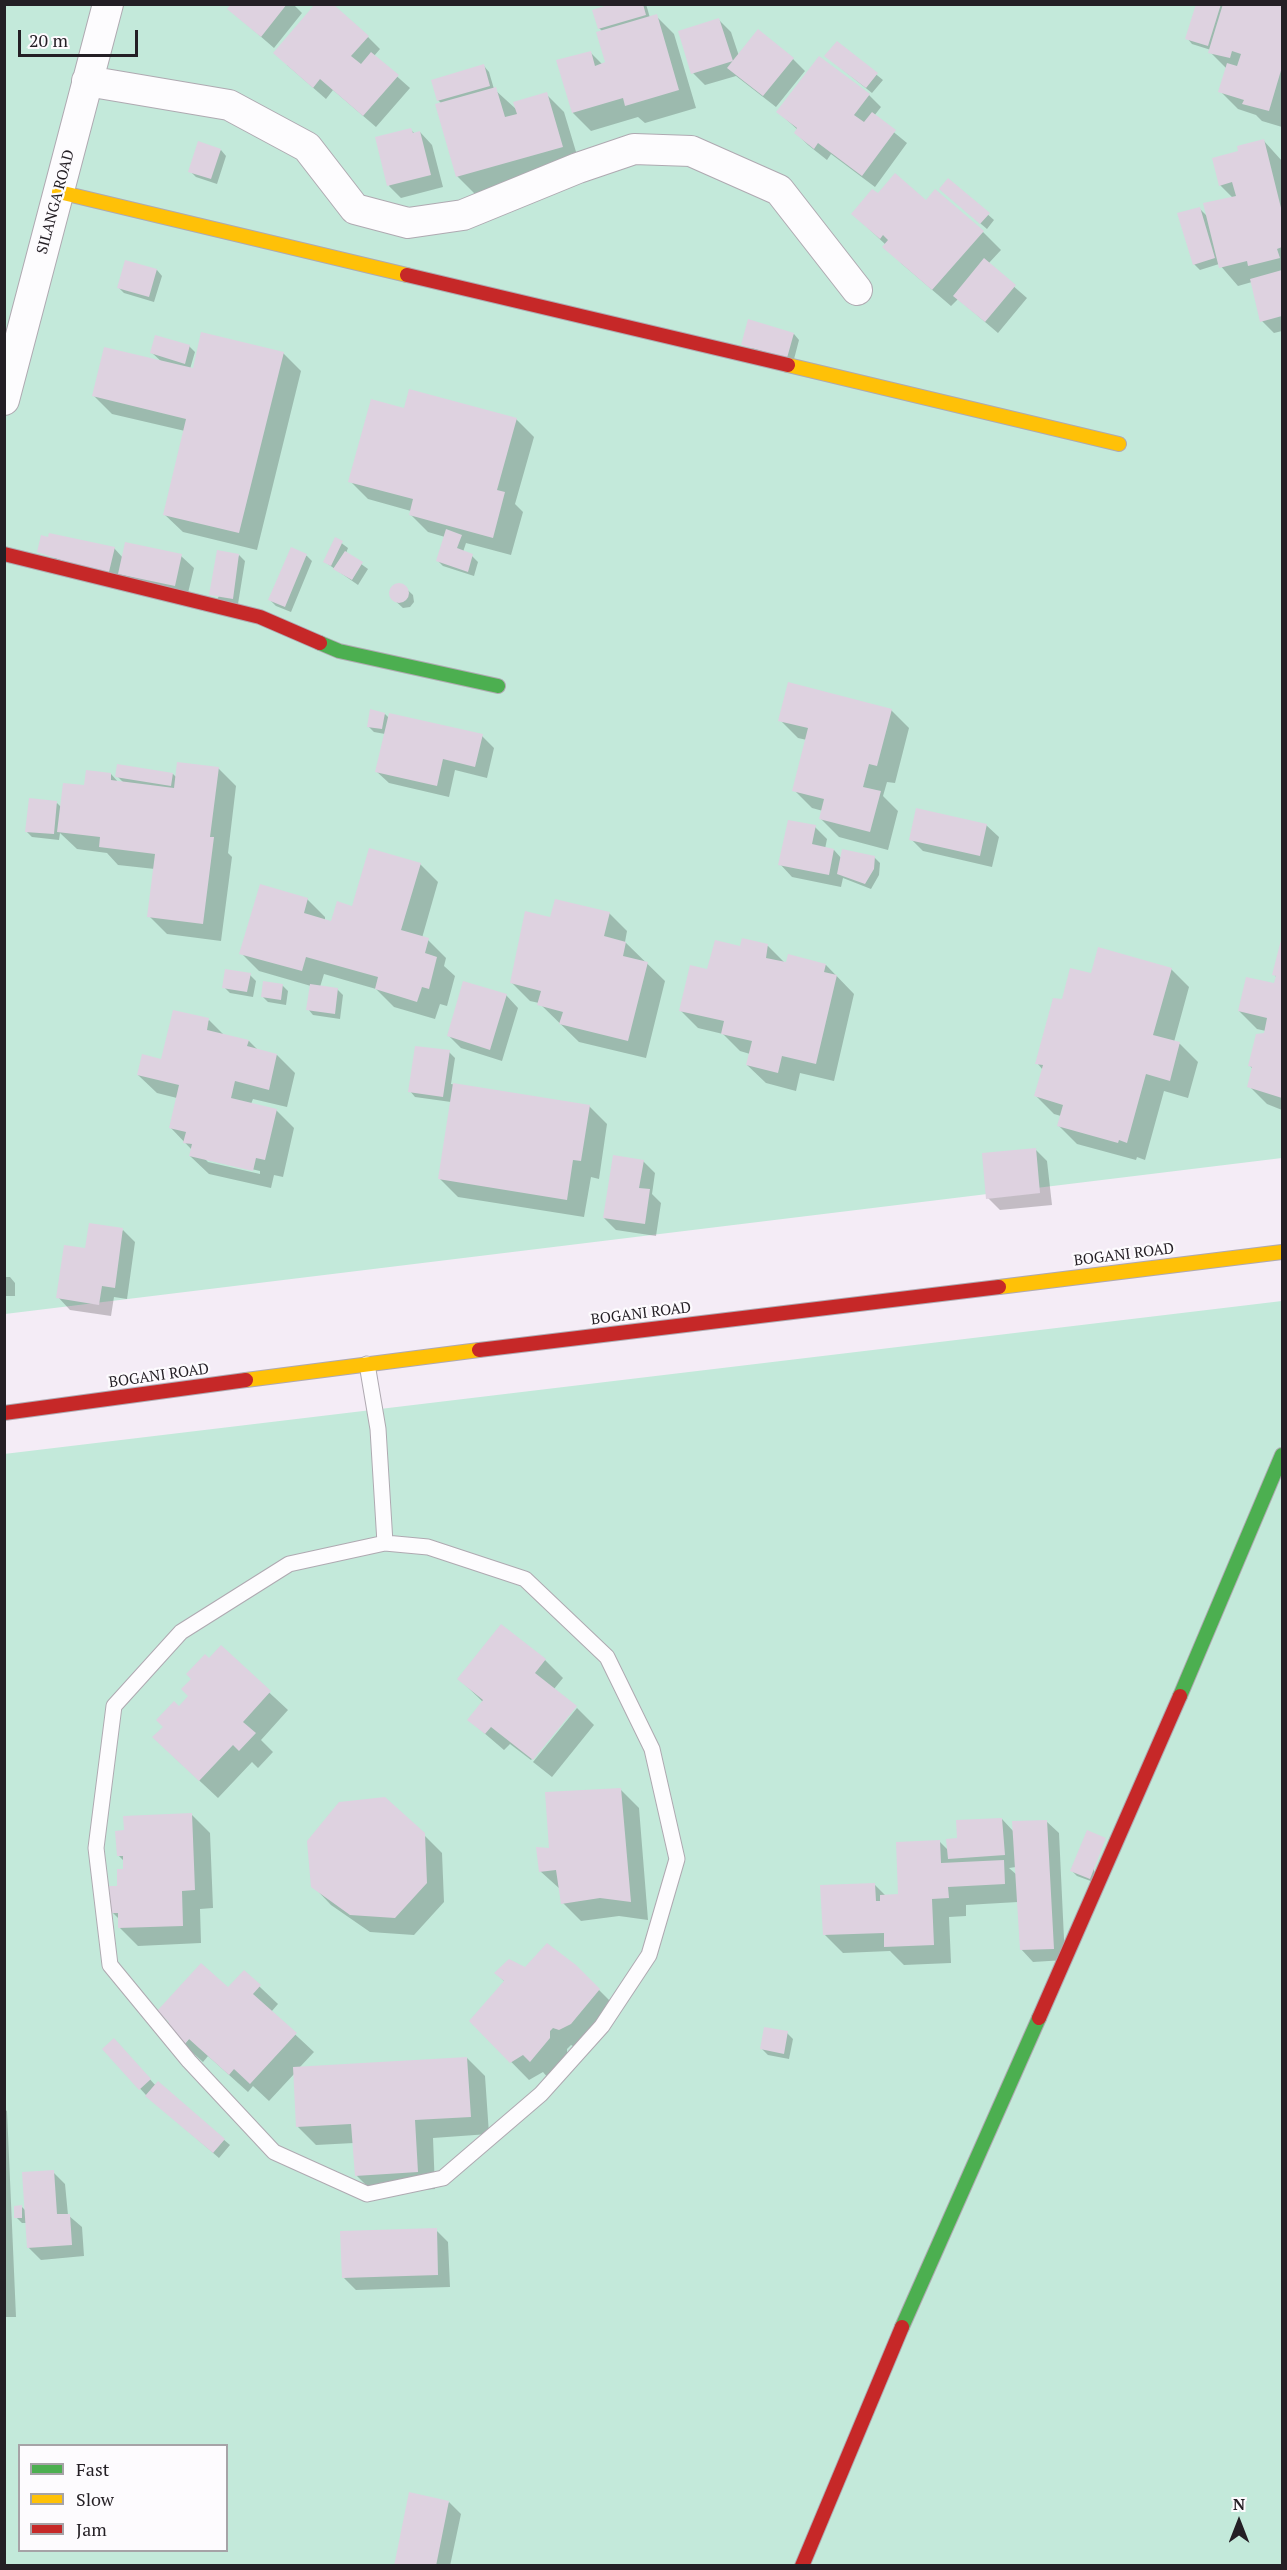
<!DOCTYPE html>
<html>
<head>
<meta charset="utf-8">
<style>
	body { margin:0 }
	#map { position:relative; width:1287px; height:2570px; overflow:hidden; background:#f4ecf6; font-family:"PT Serif",serif }
	canvas { display:block }
	.frame { position:absolute; inset:0; border:6px solid #241f25; pointer-events:none }
	.legend { position:absolute; left:18px; top:2444px; width:210px; height:108px; box-sizing:border-box; background:#fdfbfe; border:2px solid #a6a3a7; margin:0; padding:8px 10px; list-style:none; font-size:18px; color:#241f25 }
	.legend li { display:flex; align-items:center; gap:12px; height:30px }
	.legend b { width:30px; border:2px solid #a6a3a7 }
	.north { position:absolute; left:1209px; top:2492px; width:60px; height:60px; -webkit-text-stroke:4px #fdfbfe; paint-order:stroke; rotate:0deg; font-size:16px; font-weight:700; line-height:24px; text-align:center; color:#241f25 }
	.north::after { content:''; display:block; margin:auto; width:21px; height:27px; background:#241f25; clip-path:polygon(50% 0,100% 100%,50% 72%,0 100%) }
	.scale { position:absolute; left:18px; top:30px; width:120px; height:27px; box-sizing:border-box; border:3px solid #241f25; border-top:0; padding-left:8px; font-size:18px; line-height:21px; white-space:nowrap; color:#241f25; -webkit-text-stroke:4px #fdfbfe; paint-order:stroke }
</style>
</head>
<body>
<div id="map">
<canvas width="1287" height="2570"></canvas>
<div class="frame"></div>
<ul class="legend">
<li><b style="height:8px;background:#4caf50"></b>Fast</li>
<li><b style="height:8px;background:#ffc107"></b>Slow</li>
<li><b style="height:8px;background:#c62828"></b>Jam</li>
</ul>
<div class="north">N</div>
<div class="scale">20 m</div>
</div>
<script>
const ctx = document.querySelector('canvas').getContext('2d');
ctx.lineJoin = 'round';
function fillPath(path, color) {
  ctx.fillStyle = color;
  ctx.fill(path, 'evenodd');
}
function shape(rows) {
  const path = new Path2D();
  for (const r of rows) {
    if (r.length === 3) {
      path.moveTo(r[0] + r[2], r[1]);
      path.arc(r[0], r[1], r[2], 0, 2 * Math.PI);
      continue;
    }
    path.moveTo(r[0], r[1]);
    for (let i = 2; i < r.length; i += 2) path.lineTo(r[i], r[i + 1]);
  }
  return path;
}
function stroke(path, color, width, dash) {
  ctx.strokeStyle = color;
  ctx.lineWidth = width;
  ctx.lineCap = dash ? 'butt' : 'round';
  ctx.setLineDash(dash || []);
  ctx.stroke(path);
}
function drawText(font, color, halo, rows, align = 'center') {
  ctx.font = font + ' "PT Serif",serif';
  ctx.lineWidth = 4.5;
  ctx.setLineDash([]);
  ctx.textBaseline = 'middle';
  ctx.strokeStyle = halo;
  ctx.fillStyle = color;
  for (const [text, x, y, turn = 0] of rows) {
    ctx.save();
    ctx.translate(x, y);
    ctx.rotate((+turn || 0) * Math.PI / 180);
    ctx.textAlign = isNaN(turn) ? turn : align;
    if (halo) ctx.strokeText(text, 0, 0);
    ctx.fillText(text, 0, 0);
    ctx.restore();
  }
}
fillPath(shape([
	[4,5,1282,5,1282,1158,5,1314],
	[1282,1301,1282,2565,5,2565,4,1454],
	[20,2446,226,2446,226,2550,20,2550]
]), '#c3e9da');
fillPath(shape([
	[233,4,293,4,302,13,274,48,229,9],
	[616,4,646,4,650,18,656,16,674,34,696,108,645,123,638,117,591,131,573,113,558,61,590,52,603,65,607,63,603,32,599,28],
	[1197,4,1282,4,1282,127,1262,121,1256,115,1238,109,1220,91,1227,69,1210,52,1211,50,1192,44,1187,38],
	[719,20,731,32,739,56,793,59,805,71,776,107,736,76,705,85,693,73],
	[368,37,380,49,374,56,410,88,376,127,333,90,326,99,287,65],
	[837,43,883,80,872,93,832,61],
	[484,66,489,72,494,89,517,110,546,94,564,112,580,165,475,194,457,176,442,104,438,100],
	[869,95,881,107,874,116,907,143,875,187,831,154,827,160,808,145,796,133,798,130,778,112],
	[411,130,415,134,420,132,432,145,443,187,401,198,389,186],
	[1264,141,1282,161,1282,331,1274,333,1262,321,1252,282,1238,286,1219,264,1200,270,1194,264,1199,208,1208,217,1233,198,1220,185,1240,152],
	[221,150,226,156,217,184,196,177,190,171],
	[949,180,994,220,987,229,947,195],
	[878,195,983,232,1001,250,988,264,1027,298,998,333,958,299,951,306,902,264,886,245,853,214],
	[126,262,157,270,162,276,154,302,124,293,118,287],
	[794,334,799,340,793,363,748,350],
	[189,346,195,352,190,369,283,353,301,371,257,550,183,532,164,514,185,431,112,414,94,396,162,362,152,353],
	[405,410,516,419,534,437,515,504,523,512,511,555,466,543,463,552,472,556,478,562,474,576,443,566,438,561,445,537,428,532,410,514,411,511,368,499,350,481],
	[336,539,348,548,346,553,368,569,358,585,325,562],
	[114,548,123,558,181,556,194,568,187,597,46,559],
	[291,549,307,556,312,561,291,612,276,606,270,600],
	[239,555,245,561,238,604,217,600],
	[401,584,413,595,414,602,410,607,403,608,391,597,390,591,394,585],
	[891,710,909,728,895,783,887,782,883,796,898,811,888,850,839,837,821,819,823,811,812,808,794,790,807,740,798,738,780,720],
	[385,714,389,718,482,736,494,748,487,778,455,770,449,797,389,783,376,771,385,734,374,732,368,726],
	[218,768,236,786,228,853,232,857,221,941,167,934,149,916,155,869,118,865,107,853,77,849,60,833,59,840,32,837,26,831,57,803,61,807,85,787,111,774,119,783,124,783,117,776,173,774,177,778],
	[986,825,999,837,992,867,923,851,911,839],
	[815,827,827,839,825,849,834,850,842,859,874,857,880,863,879,875,871,889,843,878,841,887,792,877,780,864],
	[420,864,438,882,422,938,428,940,446,958,444,966,455,976,447,1006,440,1004,435,1019,394,1007,376,989,324,974,320,987,337,989,343,995,340,1019,313,1015,308,1009,311,986,259,971,241,953,307,899,325,917,325,920,332,922],
	[609,913,627,931,625,942,665,981,646,1058,579,1042,539,1003,530,1001,512,983,551,919],
	[1282,941,1282,1110,1267,1104,1249,1086,1253,1069,1250,1066,1266,1031,1257,1029,1239,1011,1275,985,1277,978,1274,974],
	[768,946,786,964,826,965,854,994,834,1081,800,1073,796,1091,766,1083,747,1065,750,1054,740,1051,723,1034,698,1028,680,1010,708,971,741,947],
	[1171,969,1189,987,1174,1042,1180,1044,1198,1062,1188,1098,1164,1091,1145,1160,1137,1157,1136,1160,1077,1144,1059,1126,1061,1116,1054,1114,1036,1096,1043,1070,1037,1063,1063,1000,1092,975],
	[250,975,256,981,253,997,230,993,224,987],
	[282,985,288,991,286,1005,268,1002,262,996],
	[506,995,518,1008,502,1061,461,1048,449,1036],
	[209,1020,224,1035,249,1041,258,1050,277,1055,295,1073,287,1107,253,1099,251,1104,276,1110,294,1128,283,1177,274,1175,271,1188,209,1174,190,1156,192,1150,170,1127,177,1098,157,1093,138,1075,163,1061],
	[204,1158,260,1171,260,1174,208,1162],
	[449,1052,455,1058,451,1084,589,1106,607,1124,599,1179,591,1177,584,1217,458,1197,440,1179,451,1102,415,1097,410,1091],
	[1035,1149,1047,1161,1052,1205,1000,1210,988,1198],
	[643,1161,655,1173,652,1194,661,1203,656,1236,616,1230,604,1218],
	[123,1230,135,1242,127,1299,114,1297,111,1316,70,1310,58,1297],
	[4,1277,10,1277,15,1283,15,1296,4,1296],
	[502,1626,545,1660,563,1678,554,1689,575,1707,531,1760,510,1744,504,1750,469,1720,483,1702,459,1679],
	[221,1648,288,1710,261,1740,273,1752,258,1768,252,1762,218,1798,172,1755,180,1708,190,1696,210,1660],
	[577,1708,594,1725,552,1777,533,1762],
	[4,1733,6,1764,4,1764],
	[621,1790,639,1808,648,1920,619,1916,581,1921,563,1903,560,1889,540,1871,550,1850],
	[192,1815,210,1833,213,1908,200,1909,201,1943,138,1946,120,1928,120,1920,112,1912,125,1871,125,1862,118,1855],
	[1002,1819,1014,1832,1046,1821,1059,1833,1065,1960,1033,1962,1021,1949,1018,1902,966,1905,966,1916,949,1917,951,1963,904,1965,890,1951,843,1953,825,1935,875,1885,886,1896,899,1895,940,1842,949,1851,959,1840],
	[1016,1867,1017,1875,1009,1868],
	[1088,1832,1096,1883,1077,1876,1071,1870],
	[424,1835,442,1853,444,1902,414,1935,370,1932,331,1905,313,1886],
	[575,1966,617,2008,577,2048,571,2045,567,2049,567,2057,549,2079,543,2072,529,2080,471,2021,505,1982,496,1973],
	[244,1972,278,2004,271,2012,314,2052,299,2068,467,2058,485,2076,489,2134,433,2138,435,2189,374,2193,356,2175,354,2143,316,2145,298,2127,295,2073,269,2101,253,2086,248,2092,208,2056,203,2062,184,2045],
	[787,2033,793,2039,789,2059,768,2055,762,2049],
	[120,2046,156,2086,158,2083,230,2145,219,2158,146,2095,104,2049],
	[4,2109,7,2111,16,2317,4,2317],
	[53,2172,65,2184,68,2215,82,2227,84,2256,41,2260,28,2247,27,2223,22,2223,16,2217,21,2206,26,2211],
	[436,2230,448,2242,450,2287,356,2290,344,2278],
	[449,2502,461,2514,450,2566,395,2566]
]), '#0003');
fillPath(shape([
	[231,4,287,4,261,37,227,9],
	[315,4,333,4,369,36,351,56,361,64,371,52,399,75,363,116,320,79,313,88,273,53],
	[611,4,643,4,646,15,598,29,592,10],
	[1196,4,1221,4,1208,46,1185,39],
	[1223,4,1282,4,1282,67,1269,111,1242,104,1244,100,1218,92,1227,63,1237,66,1241,54,1232,51,1230,58,1208,53],
	[657,14,679,90,625,106,623,98,572,113,556,60,591,51,595,66,605,62,596,32],
	[719,18,733,61,691,74,678,31],
	[758,29,794,58,763,96,727,68],
	[837,41,878,73,866,88,824,56],
	[819,56,870,94,854,115,864,122,872,112,896,130,862,176,818,143,814,149,794,133,797,128,776,112],
	[484,64,490,86,437,101,431,80],
	[496,87,505,117,517,114,513,102,547,92,563,147,456,177,435,104],
	[411,128,413,133,420,131,431,175,387,186,375,137],
	[1264,139,1282,212,1282,247,1277,249,1280,258,1248,266,1247,261,1219,268,1203,203,1236,196,1232,182,1219,186,1212,158,1238,151,1237,146],
	[198,141,221,149,211,179,188,172],
	[895,173,926,200,935,189,984,231,932,290,882,247,888,240,883,235,880,239,851,214,872,189,878,193],
	[948,178,990,213,980,224,939,189],
	[1200,207,1215,258,1193,265,1177,213],
	[984,258,1016,285,985,322,953,296],
	[125,260,157,269,149,297,117,288],
	[1282,270,1282,316,1260,322,1250,279],
	[748,319,794,333,787,358,741,345],
	[201,332,284,352,239,533,163,515,186,419,92,396,104,347,193,368],
	[155,335,190,345,185,364,150,353],
	[409,389,517,418,497,490,505,492,493,538,409,515,413,499,348,482,371,399,404,408],
	[446,529,462,535,457,548,473,554,468,572,436,561],
	[49,533,115,547,108,576,37,552,41,535,48,537],
	[335,537,343,541,331,566,323,562],
	[125,542,182,554,175,586,118,574],
	[291,547,307,554,285,607,268,600],
	[217,550,239,554,233,599,209,595],
	[345,551,363,562,352,580,333,569],
	[399,593,10],
	[788,682,892,709,877,766,869,764,863,787,881,791,870,832,819,819,824,799,792,791,808,728,778,721],
	[370,709,385,713,382,729,367,727],
	[389,713,483,734,475,767,443,759,437,786,375,772],
	[177,762,219,767,210,837,214,837,203,924,147,917,155,854,99,847,100,837,57,832,63,783,84,785,86,770,111,773,111,780,174,788],
	[117,764,173,773,171,786,115,777],
	[29,798,57,801,54,834,25,832],
	[916,808,987,824,980,856,909,840],
	[788,820,816,825,812,844,834,849,829,875,778,865],
	[369,848,421,863,401,930,429,938,425,953,437,957,429,989,422,987,417,1002,375,989,378,977,306,957,302,971,239,954,260,884,308,898,304,913,331,921,337,901,352,906],
	[842,849,875,856,874,869,865,884,837,874],
	[555,899,610,912,604,936,626,942,623,956,648,962,628,1041,559,1024,563,1012,537,1005,541,991,510,983,525,911,550,917],
	[1282,936,1282,1098,1247,1087,1252,1067,1248,1066,1256,1034,1264,1033,1267,1018,1238,1011,1246,977,1274,983,1276,976,1272,975],
	[742,938,768,944,766,958,786,962,788,954,826,964,824,972,837,975,816,1064,782,1056,778,1073,746,1065,752,1041,721,1034,724,1021,679,1011,690,965,707,969,715,940,740,946],
	[1098,947,1172,968,1153,1035,1180,1042,1170,1081,1146,1074,1127,1143,1119,1140,1118,1143,1057,1126,1063,1105,1034,1096,1043,1065,1035,1064,1053,998,1062,999,1070,968,1091,973],
	[225,969,251,973,247,992,222,988],
	[263,981,283,984,281,1000,261,997],
	[463,981,507,994,490,1050,447,1036],
	[310,984,338,988,335,1014,306,1010],
	[173,1010,209,1018,207,1030,249,1040,247,1046,277,1054,269,1090,235,1081,231,1098,277,1109,265,1160,256,1158,253,1171,189,1156,192,1144,183,1143,186,1132,169,1128,179,1085,137,1075,142,1054,161,1059],
	[415,1046,450,1050,443,1097,408,1092],
	[453,1083,590,1105,581,1161,573,1160,567,1200,438,1179],
	[1036,1148,1040,1193,986,1199,982,1153],
	[613,1155,644,1160,639,1188,650,1189,645,1224,603,1218],
	[89,1223,123,1228,115,1288,102,1286,99,1305,56,1298,64,1245,85,1248],
	[501,1624,546,1659,535,1673,577,1706,533,1760,491,1727,485,1734,467,1720,483,1700,457,1679],
	[221,1645,271,1691,243,1722,256,1733,239,1751,233,1745,199,1781,152,1737,163,1727,156,1720,174,1701,179,1706,188,1696,181,1689,191,1679,186,1674,205,1654,209,1658],
	[621,1788,631,1902,600,1898,561,1904,556,1870,539,1872,536,1847,549,1848,545,1792],
	[385,1797,425,1833,427,1883,395,1918,350,1915,311,1887,307,1841,339,1802],
	[192,1813,195,1890,182,1891,183,1926,118,1928,118,1913,110,1913,109,1886,117,1886,117,1869,123,1869,123,1856,117,1856,115,1831,124,1830,123,1816],
	[1002,1818,1005,1855,948,1859,946,1839,957,1838,956,1820],
	[1047,1820,1054,1949,1020,1950,1012,1821],
	[1087,1830,1106,1838,1090,1879,1070,1871],
	[940,1840,941,1863,1004,1860,1005,1884,948,1887,949,1898,932,1899,934,1945,884,1947,884,1933,823,1935,820,1885,875,1883,876,1901,880,1901,880,1895,898,1894,896,1842],
	[547,1943,576,1965,600,1989,571,2024,559,2030,553,2028,550,2031,550,2038,530,2062,523,2055,510,2063,469,2021,504,1981,494,1973,509,1959,525,1967],
	[201,1963,228,1987,244,1970,261,1985,253,1994,297,2033,250,2084,234,2069,229,2075,189,2039,184,2045,164,2027,169,2022,157,2011],
	[764,2027,788,2031,784,2054,760,2049],
	[114,2038,151,2079,139,2090,102,2049],
	[467,2057,471,2117,415,2120,418,2172,355,2176,351,2124,296,2127,293,2067],
	[158,2081,225,2139,213,2153,145,2096],
	[54,2170,57,2214,70,2214,72,2245,27,2248,22,2172],
	[22,2205,22,2218,14,2218,14,2206],
	[437,2228,438,2275,342,2278,340,2231],
	[409,2492,449,2501,436,2566,394,2566]
]), '#ded2e0');
const lane = shape([
	[367,1364,378,1429,385,1543],
	[385,1543,428,1547,525,1579,607,1657,652,1749,677,1859,649,1955,602,2026,541,2094,443,2178,367,2194,274,2152,189,2061,110,1965,96,1848,114,1706,181,1632,289,1564,385,1543]
]);
const street = shape([
	[87,81,229,105,307,147,355,209,408,223,463,215,578,168,634,149,691,151,779,190,857,290],
	[4,400,108,4]
]);
const fast = shape([
	[320,643,339,651,498,686],
	[1180,1696,1282,1455],
	[902,2327,1039,2018]
]);
const slow = shape([
	[59,192,407,275],
	[788,365,1119,444],
	[999,1287,1282,1252],
	[246,1380,479,1350]
]);
const jam = shape([
	[407,275,788,365],
	[4,554,260,617,320,643],
	[479,1350,999,1287],
	[4,1413,246,1380],
	[1039,2018,1180,1696],
	[802,2566,902,2327]
]);
stroke(lane, '#afa9b1', 17);
stroke(street, '#afa9b1', 32);
stroke(fast, '#afa9b1', 16);
stroke(slow, '#afa9b1', 16);
stroke(jam, '#afa9b1', 16);
stroke(lane, '#fdfcfe', 15);
stroke(street, '#fdfcfe', 30);
stroke(fast, '#4caf50', 14);
stroke(slow, '#ffc107', 14);
stroke(jam, '#c62828', 14);
drawText('15px', '#241f25', '#fdfbfe', [
	["SILANGA ROAD",56,202,-75],
	["BOGANI ROAD",1124,1255,-7],
	["BOGANI ROAD",641,1314,-7],
	["BOGANI ROAD",159,1376,-8]
]);
</script>
</body>
</html>
